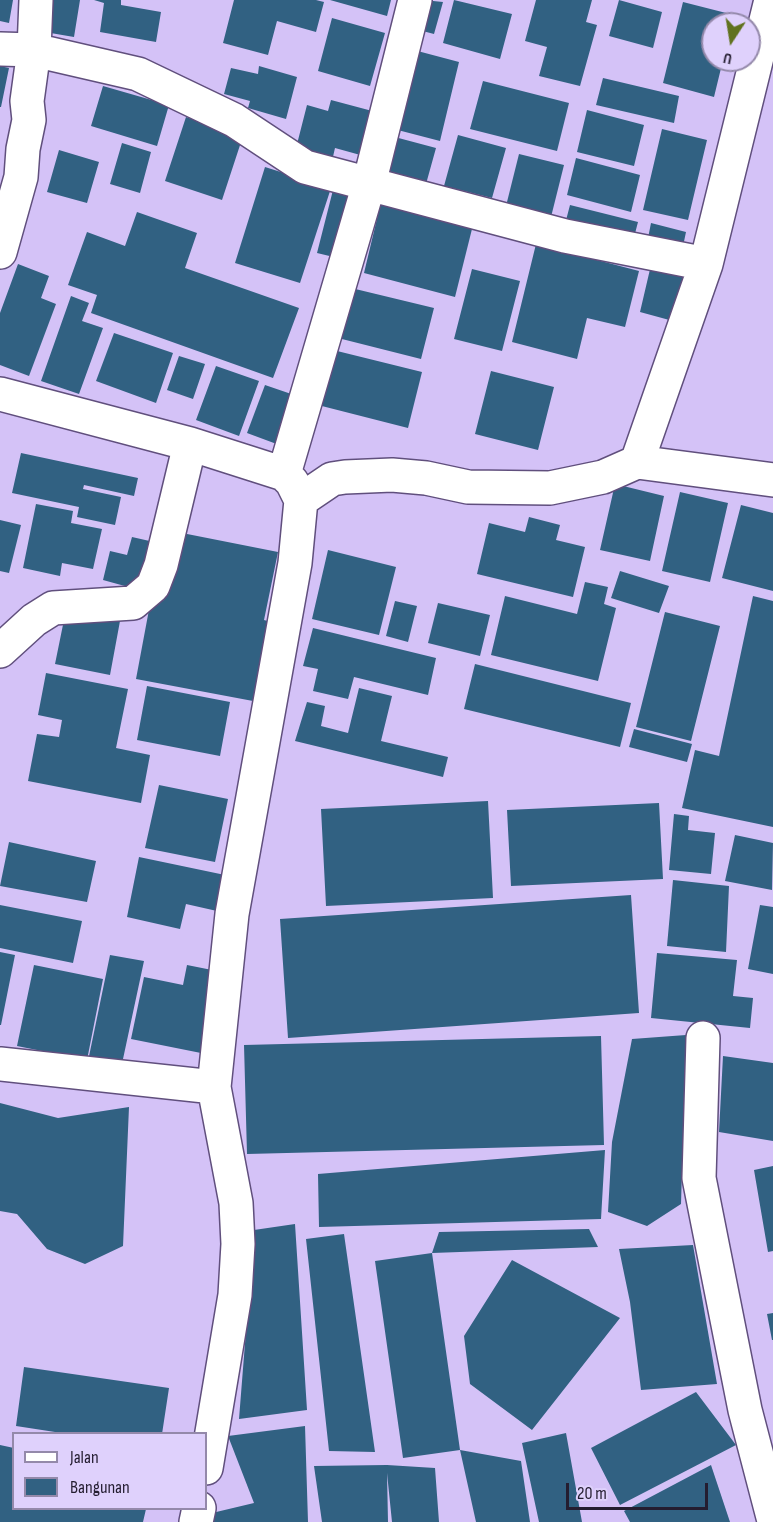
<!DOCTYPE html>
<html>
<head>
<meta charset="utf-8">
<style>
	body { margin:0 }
	#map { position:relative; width:773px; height:1522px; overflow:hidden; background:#d4c2f7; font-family:"Sofia Sans Condensed",sans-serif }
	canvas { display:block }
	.legend { position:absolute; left:12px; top:1432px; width:195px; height:78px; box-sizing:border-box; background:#dfd1fc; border:2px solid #9489aa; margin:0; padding:8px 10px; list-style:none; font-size:18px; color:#241d30 }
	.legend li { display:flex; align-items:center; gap:12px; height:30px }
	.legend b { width:30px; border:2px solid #9489aa }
	.north { position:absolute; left:701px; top:12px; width:60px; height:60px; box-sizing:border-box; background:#dfd1fc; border:2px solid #9489aa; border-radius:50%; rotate:192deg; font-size:16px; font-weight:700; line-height:24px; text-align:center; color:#241d30 }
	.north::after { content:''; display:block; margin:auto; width:21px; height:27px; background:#61721f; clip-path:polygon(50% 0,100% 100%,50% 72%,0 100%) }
	.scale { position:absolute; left:566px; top:1483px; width:142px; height:27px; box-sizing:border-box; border:3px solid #241d30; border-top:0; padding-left:8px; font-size:18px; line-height:21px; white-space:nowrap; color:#241d30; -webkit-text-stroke:4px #dfd1fc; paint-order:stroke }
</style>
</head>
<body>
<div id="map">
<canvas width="773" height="1522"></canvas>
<ul class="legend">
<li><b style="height:8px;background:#fff"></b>Jalan</li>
<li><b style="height:16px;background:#316182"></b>Bangunan</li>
</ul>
<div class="north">U</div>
<div class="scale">20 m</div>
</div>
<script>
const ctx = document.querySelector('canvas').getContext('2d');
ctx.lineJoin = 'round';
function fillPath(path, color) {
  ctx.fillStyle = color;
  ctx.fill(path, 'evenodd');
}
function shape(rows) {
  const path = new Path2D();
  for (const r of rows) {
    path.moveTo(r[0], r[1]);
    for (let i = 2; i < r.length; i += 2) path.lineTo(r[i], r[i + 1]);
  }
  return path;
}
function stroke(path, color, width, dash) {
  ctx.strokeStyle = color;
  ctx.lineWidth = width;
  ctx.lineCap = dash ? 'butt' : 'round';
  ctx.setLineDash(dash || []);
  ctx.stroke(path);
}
fillPath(shape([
	[0,0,13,0,9,23,0,21],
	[39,0,80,0,74,37,33,30],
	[94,0,121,0,121,5,161,12,156,42,100,32,104,3],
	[234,0,316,0,324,2,316,32,277,21,268,55,223,43],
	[330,0,391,0,387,16],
	[423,0,443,2,434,34,415,29],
	[454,0,512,14,500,59,443,43],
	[536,0,592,0,586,22,597,25,580,86,539,76,547,47,525,41],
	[619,0,662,12,653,48,609,36],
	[683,2,734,15,732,24,713,24,713,60,723,60,714,97,663,83],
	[332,18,385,33,370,86,318,71],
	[410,49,459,62,440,141,390,128],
	[0,66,9,68,1,107,0,107],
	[259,66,297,77,286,119,248,108,250,101,224,94,231,68,258,74],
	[603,78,679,96,674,123,596,105],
	[483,81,569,103,557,151,470,129],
	[103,86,169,105,157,146,91,126],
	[331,100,376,112,364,156,335,148,332,161,295,152,307,105,328,111],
	[587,110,644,125,634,166,577,152],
	[186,117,243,136,222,200,165,181],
	[662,129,707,140,688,220,643,210],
	[458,135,506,148,492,198,444,186],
	[391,136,436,148,426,184,382,173],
	[122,143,151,152,140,193,110,184],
	[59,150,99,162,87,203,47,192],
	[519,154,564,165,550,221,505,210],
	[576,158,640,175,631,212,567,195],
	[265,167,331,188,300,283,235,263],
	[333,190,357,196,342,259,317,253],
	[381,202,473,225,455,297,364,273],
	[570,205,638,222,632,245,564,228],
	[137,212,197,233,185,268,299,308,273,378,91,313,97,295,68,285,87,232,125,246],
	[651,223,686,232,682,251,647,243],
	[536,244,639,271,625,327,587,318,577,359,512,342],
	[18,264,49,276,41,298,56,304,29,376,0,365,0,313],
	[651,265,685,273,673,321,640,312],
	[472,269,520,281,502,351,454,339],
	[347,287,434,308,421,359,334,337],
	[71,296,89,303,82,321,103,328,79,394,41,381],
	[114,333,173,353,156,403,96,381],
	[329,349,422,372,408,428,314,404],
	[179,356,205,364,193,399,167,390],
	[216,366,259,381,239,436,196,420],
	[491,371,554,387,538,450,475,434],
	[265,385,300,397,282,446,247,433],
	[21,453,138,478,134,496,84,485,83,489,121,497,115,525,77,517,79,507,12,493],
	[615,484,664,496,650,561,600,550],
	[680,492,728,503,710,582,662,571],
	[36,504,73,511,71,523,102,529,93,569,62,563,60,576,23,568],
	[741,505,773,513,773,591,722,578],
	[529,517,560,525,556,540,585,547,573,597,477,574,489,523,525,532],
	[0,520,21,525,9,573,0,571],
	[177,532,278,552,264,620,271,622,253,701,136,679,151,599,163,601],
	[132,537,154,542,143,591,103,580,110,551,127,555],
	[328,550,396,567,379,635,312,619],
	[620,571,669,586,659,613,611,598],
	[585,582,608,587,604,604,616,608,598,681,491,655,505,596,577,614],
	[753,596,773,601,773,827,682,808,695,750,719,756],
	[395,601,417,606,408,642,386,636],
	[438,603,490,615,480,656,428,643],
	[66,610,120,621,110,675,55,664],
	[665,612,720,626,691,741,636,727],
	[313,628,436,658,428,695,354,677,348,699,313,691,318,669,303,666],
	[475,664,631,703,620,747,464,709],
	[46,673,128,689,116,748,150,755,141,803,28,781,37,734,59,737,62,720,38,715],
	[147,686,230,702,220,756,137,740],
	[359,688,392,696,381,741,448,757,443,777,295,741,307,702,325,706,321,726,348,733],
	[634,729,692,744,687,762,629,747],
	[159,785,228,799,215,862,145,848],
	[488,801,493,898,326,906,321,809],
	[659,803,663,879,511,886,507,810],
	[674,814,689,816,688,830,715,833,711,874,669,870],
	[735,835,773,843,772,890,725,881],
	[9,842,96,861,87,902,0,886],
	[139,857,225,875,217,911,186,904,180,929,127,917],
	[673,880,729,886,726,952,667,946],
	[631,895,639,1013,288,1038,280,919],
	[0,905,82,921,73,963,0,948],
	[760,905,773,907,773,974,748,969],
	[0,952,15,955,1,1025,0,1025],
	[657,953,737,960,733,996,753,998,750,1028,651,1018],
	[110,955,144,961,120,1073,87,1066],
	[34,965,103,979,87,1060,17,1046],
	[187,965,217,971,201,1053,131,1039,144,977,183,985],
	[686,1035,681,1204,647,1226,608,1212,612,1142,632,1039],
	[601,1036,604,1145,247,1154,244,1045],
	[723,1056,773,1063,773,1141,719,1132],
	[0,1103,58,1118,129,1107,123,1246,85,1264,47,1249,17,1214,0,1211],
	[605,1150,601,1219,319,1227,318,1174],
	[773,1166,773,1251,768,1252,754,1170],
	[295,1224,307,1410,239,1419,254,1230],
	[589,1229,598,1247,432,1253,460,1450,403,1458,375,1261,432,1253,439,1232],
	[344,1234,375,1452,329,1451,306,1239],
	[693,1245,717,1384,641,1390,630,1302,619,1249],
	[512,1260,620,1318,532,1430,470,1384,464,1336],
	[773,1313,773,1340,772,1340,767,1314],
	[24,1367,169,1388,162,1434,68,1434,16,1426],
	[696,1392,736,1445,620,1505,591,1448],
	[305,1426,308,1522,211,1522,212,1513,254,1503,228,1436],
	[566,1433,582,1522,539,1522,522,1443],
	[0,1445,14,1448,14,1509,146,1509,143,1522,0,1522],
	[460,1450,521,1461,530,1522,476,1522],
	[387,1465,435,1468,439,1522,392,1522,387,1473,388,1522,322,1522,314,1466],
	[711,1465,730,1522,630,1522,624,1511]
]), '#316182');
const minor = shape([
	[0,49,34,50,138,74,234,120,305,167,565,236,706,264],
	[0,252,21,177,23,149,29,120,27,101,34,50,36,0],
	[0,394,190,444,284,474,292,482,301,500,295,563,232,914,214,1087,236,1203,238,1244,235,1295,206,1468],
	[637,462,773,480],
	[284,474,369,184,415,0],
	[301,500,332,479,345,477,392,475,426,478,468,487,550,488,603,477,637,462,706,264,771,0],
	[0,651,34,620,53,608,133,603,153,586,161,565,190,444],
	[703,1038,699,1178,745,1410,773,1517],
	[0,1064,214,1087],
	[196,1522,199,1508]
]);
stroke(minor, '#604f7d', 36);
stroke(minor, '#fff', 33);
</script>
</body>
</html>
